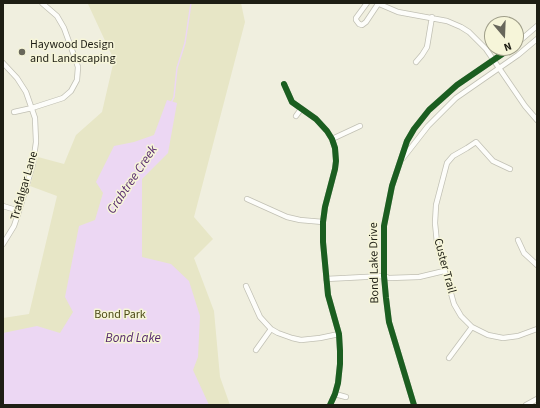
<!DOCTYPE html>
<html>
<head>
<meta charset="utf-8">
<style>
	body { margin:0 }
	#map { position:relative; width:540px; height:408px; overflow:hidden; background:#f0efdf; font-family:"Source Sans 3",sans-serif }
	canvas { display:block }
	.frame { position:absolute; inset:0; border:4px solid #1e1e14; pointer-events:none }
	.north { position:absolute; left:484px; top:16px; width:40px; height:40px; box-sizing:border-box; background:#f6f5d9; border:1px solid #a09f8a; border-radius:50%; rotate:161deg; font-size:11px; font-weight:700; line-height:16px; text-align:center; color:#1e1e14 }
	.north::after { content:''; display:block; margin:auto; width:14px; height:18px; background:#68675b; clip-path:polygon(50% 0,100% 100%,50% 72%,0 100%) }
</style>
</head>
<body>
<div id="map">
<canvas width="540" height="408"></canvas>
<div class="frame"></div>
<div class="north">N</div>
</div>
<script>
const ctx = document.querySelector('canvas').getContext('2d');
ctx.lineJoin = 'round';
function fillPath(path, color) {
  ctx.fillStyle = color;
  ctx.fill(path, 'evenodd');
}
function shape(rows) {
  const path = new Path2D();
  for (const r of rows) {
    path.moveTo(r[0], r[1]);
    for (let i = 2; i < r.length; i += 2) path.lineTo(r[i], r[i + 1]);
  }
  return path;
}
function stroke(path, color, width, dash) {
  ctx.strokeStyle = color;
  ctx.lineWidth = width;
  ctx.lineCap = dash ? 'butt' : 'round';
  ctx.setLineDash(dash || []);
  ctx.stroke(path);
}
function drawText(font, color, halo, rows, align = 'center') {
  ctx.font = font + ' "Source Sans 3",sans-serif';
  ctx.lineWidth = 3;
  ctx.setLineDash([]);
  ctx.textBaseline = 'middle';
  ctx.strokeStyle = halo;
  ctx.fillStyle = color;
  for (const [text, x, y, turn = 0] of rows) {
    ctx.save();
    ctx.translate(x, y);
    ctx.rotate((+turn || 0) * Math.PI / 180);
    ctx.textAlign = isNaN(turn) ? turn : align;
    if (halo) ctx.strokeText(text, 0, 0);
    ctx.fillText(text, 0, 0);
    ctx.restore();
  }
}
fillPath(shape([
	[90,3,241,3,245,22,194,217,213,239,194,258,214,311,220,377,230,405,3,405,3,318,29,314,57,196,30,186,38,157,64,164,76,135,102,112,114,60,88,4]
]), '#e7e6c6');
fillPath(shape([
	[167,100,177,103,168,153,142,179,142,257,171,264,189,281,200,316,198,357,193,370,209,405,3,405,3,333,37,326,60,333,73,312,65,297,79,226,95,220,103,193,96,182,114,146,134,142,154,135]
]), '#ecd7f3');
stroke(shape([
	[171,103,174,97,177,68,185,43,191,3]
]), '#ecd7f3', 1.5);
const minor = shape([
	[367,3,356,18,356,20,359,24,362,25,366,22,378,4],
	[377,3,398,12,447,21,461,27,469,32,486,49,525,106,537,120],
	[516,44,537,26],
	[416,62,422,55,427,47,432,17],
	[3,63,17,78,26,92,35,118,36,142,33,164,19,211,14,226,3,244],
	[284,84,292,102,316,119,327,131,332,139,335,148,336,161,335,169,325,207,323,222,323,242,328,295,339,334,340,351,340,364,338,383,335,394,330,405],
	[14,112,32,108,63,98,71,91,77,80,78,67,76,61,64,28,57,16,42,3],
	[296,116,301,109],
	[332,139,360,126],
	[403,158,428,126,456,98,518,55,537,39],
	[510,169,493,161,476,142,467,148,453,156,447,163,436,205,435,223,437,243,454,304,461,316,472,327,488,335,503,338,518,336,537,329],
	[247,199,287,217,300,220,323,222],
	[3,206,19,211],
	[518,240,524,253,537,265],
	[326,279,384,276,389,278,419,277,444,271],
	[246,286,260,317,271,329,278,333,292,338,301,340,320,338,339,334],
	[256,350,271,329],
	[449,358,472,327],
	[335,394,346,397],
	[414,405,389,322,386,298,384,276,384,226,392,186,407,141,414,129,429,110,457,85,511,48],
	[526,405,537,399]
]);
stroke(minor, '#c1c0b4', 6);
stroke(minor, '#fdfdfa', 4.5);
stroke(shape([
	[284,84,292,102,316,119,327,131,332,139,335,148,336,161,335,169,325,207,323,222,323,242,328,295,339,334,340,351,340,364,338,383,335,394,330,405],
	[414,405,389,322,386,298,384,276,384,226,392,186,407,141,414,129,429,110,457,85,511,48]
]), '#1b5e20', 6);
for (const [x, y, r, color] of [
	[22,52,4,"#68675b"]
]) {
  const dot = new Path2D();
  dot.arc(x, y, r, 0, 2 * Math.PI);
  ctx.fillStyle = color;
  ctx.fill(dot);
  stroke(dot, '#f6f5d9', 1.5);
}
drawText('12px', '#1e1e14', '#f6f5d9', [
	["Haywood Design",30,45],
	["and Landscaping",30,59]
], 'left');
drawText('12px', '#1e1e14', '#f6f5d9', [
	["Trafalgar Lane",25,186,-74],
	["Bond Lake Drive",375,263,-91],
	["Custer Trail",444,266,75]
]);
drawText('12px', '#4e4b18', '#f6f5d9', [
	["Bond Park",120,315]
]);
drawText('italic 13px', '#582b6e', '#f6f5d9', [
	["Crabtree Creek",133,180,-56],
	["Bond Lake",133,339]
]);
</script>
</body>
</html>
